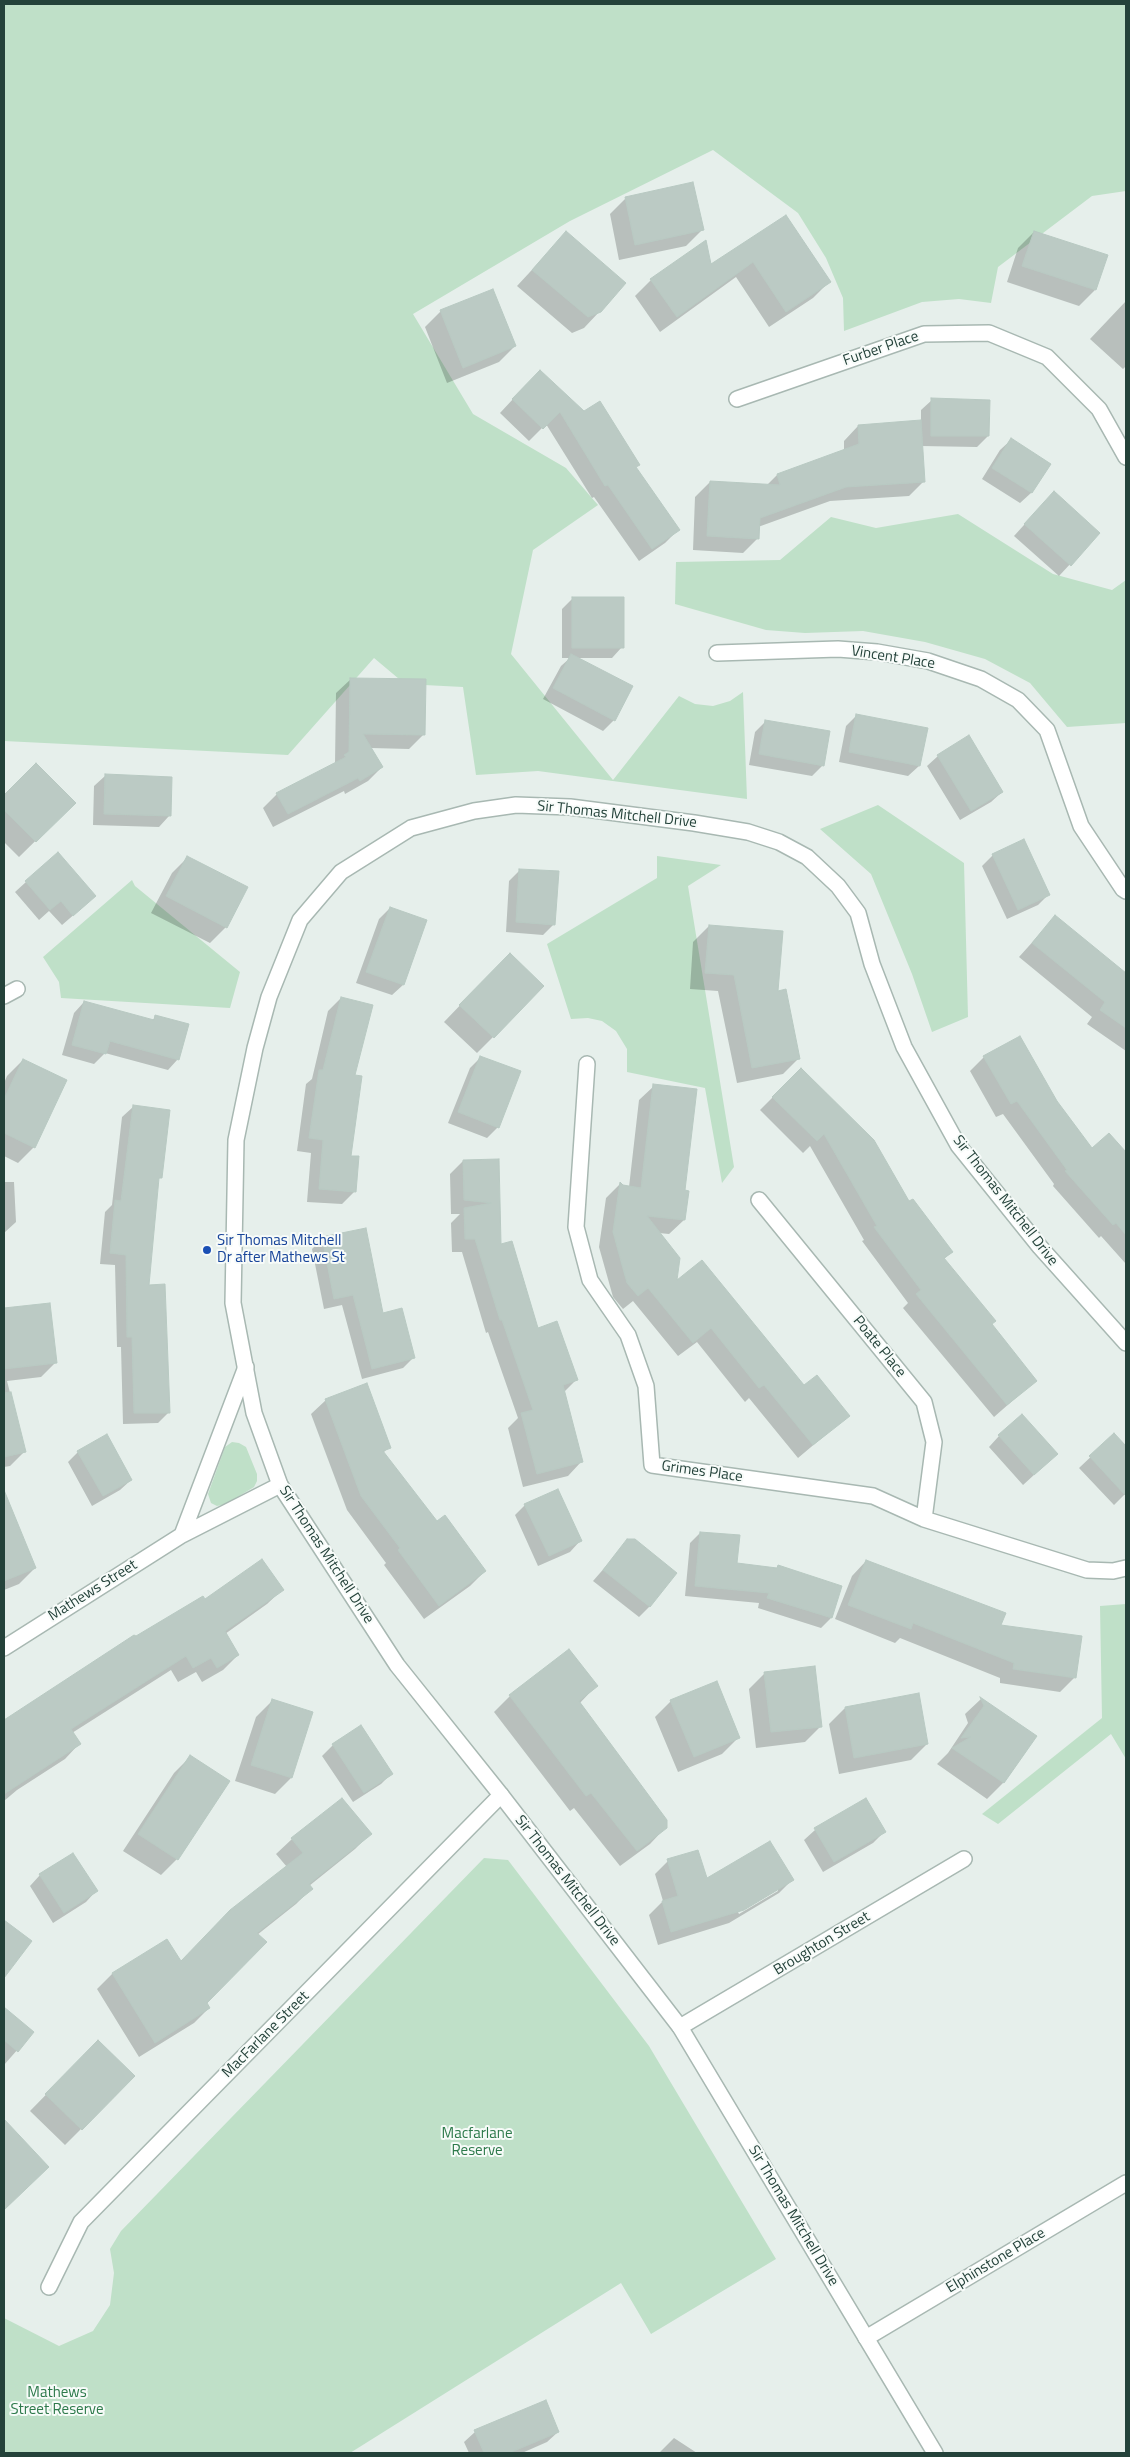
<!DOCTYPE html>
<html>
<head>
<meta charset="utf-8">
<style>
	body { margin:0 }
	#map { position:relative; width:1130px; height:2457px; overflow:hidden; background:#e6efeb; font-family:"Titillium Web",sans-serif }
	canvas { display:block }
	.frame { position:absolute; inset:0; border:5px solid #24423a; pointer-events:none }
</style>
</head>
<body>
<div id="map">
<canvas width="1130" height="2457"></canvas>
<div class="frame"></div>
</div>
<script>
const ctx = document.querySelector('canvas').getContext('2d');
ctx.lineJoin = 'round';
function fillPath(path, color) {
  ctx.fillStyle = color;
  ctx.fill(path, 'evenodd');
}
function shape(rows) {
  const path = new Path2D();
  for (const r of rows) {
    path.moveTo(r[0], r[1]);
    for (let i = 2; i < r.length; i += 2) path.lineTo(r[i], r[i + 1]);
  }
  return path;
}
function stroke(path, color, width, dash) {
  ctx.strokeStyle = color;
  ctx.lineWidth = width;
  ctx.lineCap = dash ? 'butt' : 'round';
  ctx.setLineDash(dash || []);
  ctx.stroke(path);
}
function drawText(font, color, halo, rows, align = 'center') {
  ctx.font = font + ' "Titillium Web",sans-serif';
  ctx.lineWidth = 4;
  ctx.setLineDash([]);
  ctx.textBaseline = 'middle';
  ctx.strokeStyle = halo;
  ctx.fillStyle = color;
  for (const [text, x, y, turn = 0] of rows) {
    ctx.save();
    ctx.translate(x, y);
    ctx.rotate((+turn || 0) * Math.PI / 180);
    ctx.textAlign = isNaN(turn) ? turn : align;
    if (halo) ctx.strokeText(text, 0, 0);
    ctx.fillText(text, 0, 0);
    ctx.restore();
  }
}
fillPath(shape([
	[4,4,1126,4,1126,191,1092,196,998,267,991,303,959,299,922,302,844,331,843,298,826,258,798,213,713,150,570,221,413,314,473,414,566,468,598,505,533,550,511,654,613,780,679,696,695,704,713,706,730,701,743,692,747,799,538,771,476,775,463,687,405,684,374,658,288,755,4,741],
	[958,514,1053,574,1112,590,1126,580,1126,723,1067,727,1030,683,985,659,925,642,863,631,805,633,766,630,675,604,676,562,780,560,831,517,876,528],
	[878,805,964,863,968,1017,932,1032,912,974,871,874,820,829],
	[657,856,721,865,688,886,734,1167,722,1183,705,1088,627,1072,627,1049,616,1031,602,1021,588,1018,571,1019,547,944,657,878],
	[132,880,135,886,240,972,230,1008,61,998,59,982,43,957],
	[232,1442,239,1443,246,1447,257,1474,257,1481,254,1487,226,1504,217,1506,211,1503,208,1494,225,1447],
	[1126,1604,1126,1759,1111,1734,998,1824,982,1814,1102,1718,1100,1606],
	[484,1858,508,1860,649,2046,776,2259,651,2334,621,2283,350,2453,4,2453,4,2318,59,2346,93,2331,110,2305,114,2273,110,2249,121,2231]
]), '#bfe0c8');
fillPath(shape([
	[626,198,702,230,686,246,619,260,610,214],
	[786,216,829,282,813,298,769,327,736,277,660,332,635,296,651,280,705,242,710,266],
	[1034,232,1095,290,1079,306,1007,282,1018,248],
	[566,233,600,311,584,328,572,333,517,286],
	[1126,301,1126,366,1123,369,1090,339],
	[441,311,515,346,499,362,447,383,425,327],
	[527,384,635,468,678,530,665,543,639,561,594,497,592,498,546,424,529,441,500,413],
	[932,400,988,436,977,447,921,446,924,481,909,496,830,501,758,527,758,538,743,553,693,550,695,497,710,482,767,485,777,475,844,451,844,441,858,426,921,421,921,410],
	[1011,440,1049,464,1031,493,1020,503,982,479,1000,450],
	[1043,504,1099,533,1059,576,1014,536],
	[573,598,622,647,612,658,575,658,614,720,603,731,543,699,561,666,570,658,562,658,562,609],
	[351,679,423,735,409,749,371,748,382,767,368,781,345,794,344,791,273,827,263,808,277,794,335,764,336,693],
	[857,715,919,766,908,776,839,762,846,726],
	[766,721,823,765,812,776,749,765,755,732],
	[938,756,1002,792,991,802,960,820,927,766],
	[36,765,74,803,19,857,4,842,4,797],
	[105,776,169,816,159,827,93,825,94,786],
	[993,855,1049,894,1038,905,1007,919,982,866],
	[188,857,226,927,210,943,151,913,172,873],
	[520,870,554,924,543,935,506,932,509,881],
	[26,882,84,906,62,925,49,911,39,920,15,892],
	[390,908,426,921,403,985,392,995,356,983,379,919],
	[1055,917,1126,974,1126,1051,1087,1024,1092,1017,1019,957],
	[709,926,799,1058,783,1074,737,1083,718,991,690,989,693,942],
	[494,970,493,1037,477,1053,444,1022],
	[341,998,354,1076,349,1157,355,1191,342,1204,307,1202,311,1153,297,1151,306,1084,312,1079,328,1011],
	[84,1002,151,1021,156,1017,178,1059,168,1070,105,1053,94,1064,62,1055,74,1013],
	[481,1057,498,1127,487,1138,448,1123,470,1068],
	[984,1057,1056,1102,1092,1150,1109,1135,1126,1154,1126,1264,1101,1236,1099,1238,1053,1186,1054,1184,1003,1114,996,1117,970,1071],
	[23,1060,34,1147,18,1163,4,1156,4,1083,7,1076],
	[801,1069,909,1203,952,1252,944,1259,990,1325,1035,1381,994,1417,903,1308,908,1303,862,1241,864,1240,810,1146,803,1153,760,1110],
	[654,1086,684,1191,684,1220,669,1234,659,1233,675,1283,804,1387,849,1415,798,1458,749,1398,745,1402,697,1342,678,1356,633,1301,623,1309,613,1297,599,1247,606,1198,620,1184,629,1187,639,1100],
	[133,1107,160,1177,157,1181,148,1286,169,1412,158,1423,123,1424,121,1347,117,1347,115,1265,100,1264,105,1212,112,1205,122,1117],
	[497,1160,500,1246,537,1329,576,1380,564,1392,581,1462,568,1476,523,1487,508,1428,518,1418,488,1332,486,1333,462,1252,452,1252,451,1223,460,1214,451,1214,450,1174,463,1161],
	[4,1182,14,1182,16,1222,4,1233],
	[323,1238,414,1357,403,1368,362,1379,342,1305,324,1309,312,1249],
	[49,1304,55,1363,41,1377,7,1381,25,1451,10,1466,4,1467,4,1309],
	[326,1400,389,1447,383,1453,436,1523,485,1571,470,1586,424,1619,384,1565,386,1563,347,1510,311,1414],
	[1114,1435,1126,1448,1126,1493,1114,1505,1079,1468],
	[999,1436,1046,1464,1023,1485,989,1447],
	[78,1452,131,1480,120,1490,92,1506,68,1462],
	[4,1491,35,1568,19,1584,4,1590],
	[525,1505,580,1541,570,1552,538,1566,515,1515],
	[700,1533,736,1564,775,1569,778,1567,831,1618,821,1628,758,1608,759,1603,685,1596,690,1543],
	[628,1541,650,1606,639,1617,593,1581],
	[866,1561,1000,1626,1075,1677,1060,1692,1000,1683,1000,1678,900,1638,895,1643,835,1619,852,1576],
	[282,1590,267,1604,225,1634,238,1655,223,1670,202,1682,196,1672,178,1682,171,1670,72,1733,79,1744,65,1759,17,1790,4,1801,4,1721,134,1636,135,1638,205,1601],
	[569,1650,596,1686,579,1704,666,1827,650,1844,620,1866,574,1808,570,1811,494,1712,510,1696],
	[765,1673,821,1726,805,1742,756,1748,749,1689],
	[981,1699,1035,1736,1003,1783,987,1799,937,1764,948,1753,968,1723,965,1714],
	[272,1701,311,1713,291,1778,275,1794,235,1781,256,1717],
	[671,1701,738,1738,722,1754,678,1772,655,1717],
	[845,1708,927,1744,911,1760,839,1774,829,1724],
	[333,1745,391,1774,381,1784,353,1802,322,1756],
	[190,1757,177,1859,161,1875,123,1851,174,1773],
	[342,1799,370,1834,355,1849,309,1886,311,1889,296,1904,257,1935,206,2003,209,2008,194,2023,139,2057,97,1989,112,1974,167,1941,180,1963,287,1867,276,1854,292,1839],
	[815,1830,884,1832,873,1843,823,1872,804,1840],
	[668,1861,706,1880,792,1880,779,1893,729,1923,658,1945,649,1915,663,1901,655,1874],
	[778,1888,778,1891,739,1914,738,1912],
	[40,1875,96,1891,86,1902,53,1923,30,1886],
	[4,1922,30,1941,4,1976],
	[4,2008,33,2032,4,2065],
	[82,2058,81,2129,65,2145,30,2111],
	[4,2121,48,2167,4,2209],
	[475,2432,558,2432,547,2442,522,2453,469,2453,464,2442],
	[674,2438,697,2453,659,2453]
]), '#0003');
const building = shape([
	[693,182,704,230,635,245,625,197,693,182],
	[786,215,831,282,786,312,753,262,677,317,650,279,706,240,711,264,786,215],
	[566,231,626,283,601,312,588,317,532,270,566,231],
	[1034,231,1108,255,1096,290,1022,266,1034,231],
	[493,289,516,346,463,368,440,310,493,289],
	[540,370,584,411,600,401,640,465,636,467,680,530,652,549,608,485,605,486,560,412,543,429,512,399,540,370],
	[931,398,990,400,989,436,931,436,931,398],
	[921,420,925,482,846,487,760,518,759,539,707,536,710,481,780,485,777,474,859,444,858,425,921,420],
	[1011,438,1051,464,1032,493,992,468,1011,438],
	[1054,491,1100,533,1071,566,1024,524,1054,491],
	[572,597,624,597,624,648,572,648,572,597],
	[571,654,633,686,615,721,553,688,571,654],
	[350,678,426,679,425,735,363,734,383,767,360,781,358,778,288,814,276,793,346,757,344,755,349,752,350,678],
	[856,714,928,728,920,766,849,752,856,714],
	[765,720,830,731,824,766,759,754,765,720],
	[969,735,1003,792,971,811,937,755,969,735],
	[36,763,76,803,36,842,4,810,4,795,36,763],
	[105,774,172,777,171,816,104,814,105,774],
	[1024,839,1050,895,1018,910,992,854,1024,839],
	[58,852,96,896,73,916,61,901,50,910,25,881,58,852],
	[187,856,248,887,227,928,166,896,187,856],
	[519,869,559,871,555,925,516,922,519,869],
	[390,907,427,920,404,985,366,972,390,907],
	[1055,915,1126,973,1126,1028,1100,1010,1105,1002,1032,943,1055,915],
	[709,925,783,931,778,991,786,989,800,1059,752,1068,734,975,705,973,709,925],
	[510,953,544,986,494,1038,459,1005,510,953],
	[341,997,373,1005,355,1075,362,1076,351,1156,359,1156,356,1192,319,1189,323,1140,309,1138,319,1070,323,1070,341,997],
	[84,1001,154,1020,155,1015,189,1024,179,1060,110,1041,106,1054,72,1045,84,1001],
	[1020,1036,1057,1101,1092,1148,1109,1133,1126,1152,1126,1235,1116,1223,1113,1225,1065,1171,1067,1170,1017,1101,1011,1104,983,1056,1020,1036],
	[480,1056,521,1071,499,1128,458,1112,480,1056],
	[23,1059,67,1080,35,1148,4,1133,4,1099,23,1059],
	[801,1068,874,1140,909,1201,913,1199,953,1252,944,1258,996,1321,992,1324,1037,1381,1007,1405,916,1294,921,1290,874,1227,877,1226,824,1134,817,1141,772,1097,801,1068],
	[653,1084,697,1089,685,1190,689,1191,685,1220,647,1216,680,1258,677,1280,702,1260,804,1385,817,1375,850,1416,813,1445,764,1385,759,1388,711,1328,693,1343,648,1288,638,1296,627,1283,613,1232,620,1182,623,1185,641,1188,653,1084],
	[133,1105,170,1110,162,1178,159,1178,149,1285,165,1284,170,1413,134,1413,132,1337,127,1337,126,1255,110,1253,115,1200,121,1201,133,1105],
	[499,1159,501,1244,512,1241,538,1328,557,1321,578,1380,563,1385,583,1462,537,1474,521,1413,533,1410,502,1320,500,1320,475,1239,465,1239,464,1208,492,1203,464,1200,463,1160,499,1159],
	[366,1228,383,1313,402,1308,415,1358,372,1369,353,1295,334,1299,322,1237,366,1228],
	[50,1303,57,1363,4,1369,4,1308,50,1303],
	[367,1383,391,1448,383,1451,437,1521,445,1515,486,1571,439,1606,398,1550,400,1548,361,1496,325,1399,367,1383],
	[11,1392,26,1452,4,1457,4,1393,11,1392],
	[1022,1414,1058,1454,1034,1475,998,1435,1022,1414],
	[1114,1433,1126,1446,1126,1496,1089,1456,1114,1433],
	[107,1434,132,1480,103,1496,77,1451,107,1434],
	[558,1489,582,1541,549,1556,524,1504,558,1489],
	[4,1490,36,1568,4,1581,4,1490],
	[700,1532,740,1535,737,1563,777,1568,778,1565,842,1586,832,1618,767,1598,769,1593,695,1586,700,1532],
	[627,1539,635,1539,677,1573,650,1607,603,1570,627,1539],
	[262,1559,284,1590,225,1631,239,1655,217,1668,211,1658,193,1668,186,1656,71,1729,81,1744,4,1794,4,1720,134,1635,136,1636,203,1596,205,1599,262,1559],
	[866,1560,1006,1613,1001,1625,1082,1636,1076,1678,1013,1669,1014,1663,913,1623,911,1629,848,1605,866,1560],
	[569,1649,598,1686,579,1701,667,1820,667,1828,637,1851,591,1793,586,1796,509,1695,569,1649],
	[815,1666,822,1727,771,1732,764,1672,815,1666],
	[717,1681,740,1738,694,1757,670,1700,717,1681],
	[919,1693,928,1744,854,1758,845,1707,919,1693],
	[980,1697,1037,1736,1004,1783,952,1748,971,1737,961,1738,984,1706,980,1697],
	[272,1699,313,1712,292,1778,251,1765,272,1699],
	[361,1725,393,1774,364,1793,332,1744,361,1725],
	[190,1755,230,1781,178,1860,138,1834,190,1755],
	[342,1798,372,1834,309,1884,313,1889,257,1933,267,1942,207,2003,210,2008,155,2043,112,1973,167,1939,181,1961,230,1910,303,1853,291,1838,342,1798],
	[866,1798,886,1832,834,1862,814,1828,866,1798],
	[770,1841,794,1880,744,1910,671,1932,662,1901,678,1896,667,1859,698,1850,707,1878,770,1841],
	[73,1853,98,1891,64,1913,39,1874,73,1853],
	[4,1920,32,1941,4,1978,4,1920],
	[4,2007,34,2032,18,2052,4,2040,4,2007],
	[98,2040,135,2076,82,2130,45,2094,98,2040],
	[4,2119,49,2167,4,2210,4,2119],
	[546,2400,559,2432,509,2453,484,2453,474,2430,546,2400]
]);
fillPath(building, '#bbcac4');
stroke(building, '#b8c9c2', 1);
const minor = shape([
	[737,399,924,334,989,333,1047,357,1099,409,1126,457],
	[717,653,838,649,877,652,928,661,981,679,1018,700,1047,730,1081,826,1123,889,1126,891],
	[4,996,17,989],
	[587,1064,576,1227,590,1280,628,1335,646,1386,652,1465,873,1496,924,1519,1087,1570,1113,1571,1126,1568],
	[759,1200,924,1402,934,1442,924,1519],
	[182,1535,246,1367],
	[4,1648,182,1535,280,1485],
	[680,2027,964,1859],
	[49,2287,81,2222,501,1795],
	[866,2338,1126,2183]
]);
const tertiary = shape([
	[935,2453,680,2027,501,1795,397,1665,280,1485,254,1413,233,1303,236,1140,255,1048,269,997,300,920,341,872,411,828,474,811,516,805,570,807,694,823,748,832,779,842,807,857,838,886,858,913,872,964,904,1047,958,1145,1040,1247,1126,1343]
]);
stroke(minor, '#a8b8b2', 18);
stroke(tertiary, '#a8b8b2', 18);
stroke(minor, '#fff', 15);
stroke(tertiary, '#fff', 15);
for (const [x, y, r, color] of [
	[207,1250,5,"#1a4fb4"]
]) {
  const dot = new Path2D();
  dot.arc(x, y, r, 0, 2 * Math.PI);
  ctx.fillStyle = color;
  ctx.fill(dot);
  stroke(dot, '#f7fbf9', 2);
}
drawText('15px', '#24423a', '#f7fbf9', [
	["Furber Place",881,349,-19],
	["Vincent Place",893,658,9],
	["Sir Thomas Mitchell Drive",617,815,6],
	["Sir Thomas Mitchell Drive",1005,1201,52],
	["Poate Place",879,1347,51],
	["Grimes Place",702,1472,8],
	["Sir Thomas Mitchell Drive",326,1555,57],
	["Mathews Street",93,1591,-32],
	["Sir Thomas Mitchell Drive",567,1881,52],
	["Broughton Street",822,1944,-31],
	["MacFarlane Street",266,2035,-45],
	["Sir Thomas Mitchell Drive",793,2216,59],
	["Elphinstone Place",996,2261,-31]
]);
drawText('15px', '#164399', '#f7fbf9', [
	["Sir Thomas Mitchell",217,1241],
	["Dr after Mathews St",217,1258]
], 'left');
drawText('15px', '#2d7a4b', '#f7fbf9', [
	["Macfarlane",477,2134],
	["Reserve",477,2151],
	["Mathews",57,2393],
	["Street Reserve",57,2410]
]);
</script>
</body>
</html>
